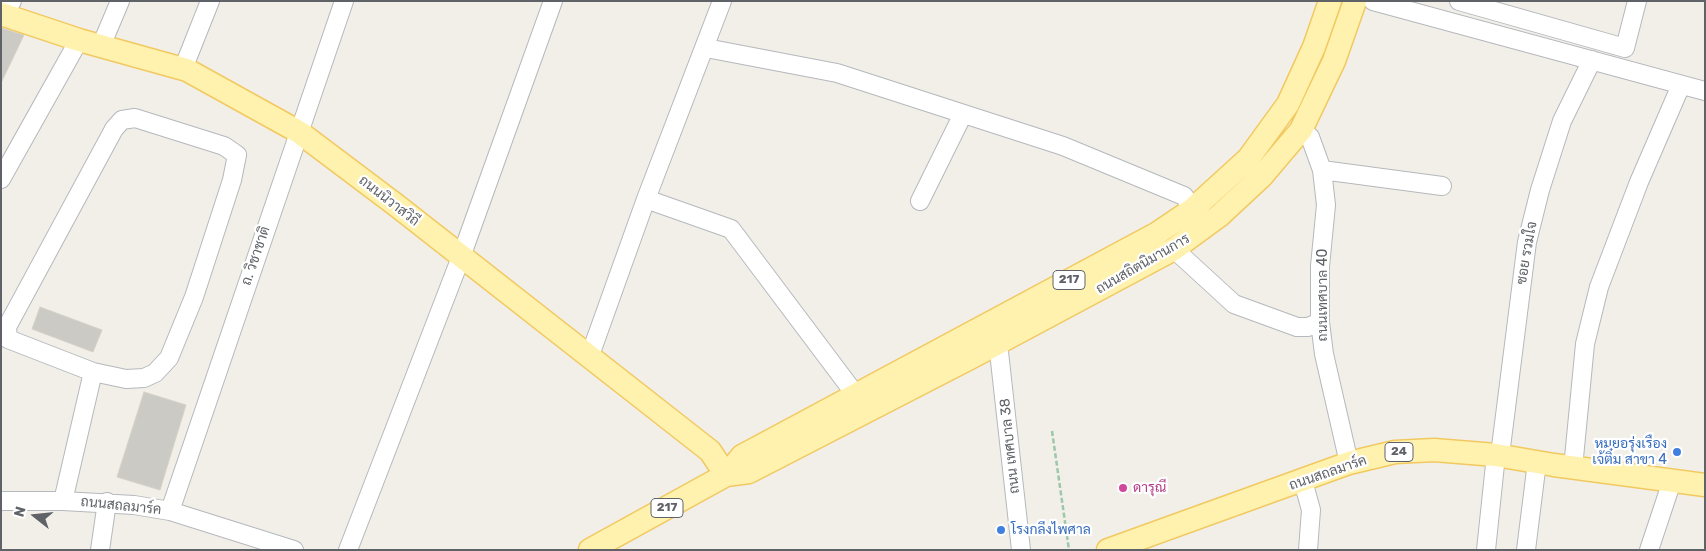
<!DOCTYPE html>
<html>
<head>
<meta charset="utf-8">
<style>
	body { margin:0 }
	#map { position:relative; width:1706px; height:551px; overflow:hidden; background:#f1efe8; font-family:Rubik,sans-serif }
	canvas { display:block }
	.frame { position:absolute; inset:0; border:2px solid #5f6368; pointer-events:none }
	.north { position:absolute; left:10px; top:491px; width:50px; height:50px; -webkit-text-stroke:4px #fff; paint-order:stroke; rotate:286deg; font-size:14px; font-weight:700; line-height:20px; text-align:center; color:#5f6368 }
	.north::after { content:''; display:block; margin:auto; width:18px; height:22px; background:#5f6368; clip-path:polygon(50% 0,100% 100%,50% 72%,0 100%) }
</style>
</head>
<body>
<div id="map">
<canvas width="1706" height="551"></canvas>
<div class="frame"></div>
<div class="north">N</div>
</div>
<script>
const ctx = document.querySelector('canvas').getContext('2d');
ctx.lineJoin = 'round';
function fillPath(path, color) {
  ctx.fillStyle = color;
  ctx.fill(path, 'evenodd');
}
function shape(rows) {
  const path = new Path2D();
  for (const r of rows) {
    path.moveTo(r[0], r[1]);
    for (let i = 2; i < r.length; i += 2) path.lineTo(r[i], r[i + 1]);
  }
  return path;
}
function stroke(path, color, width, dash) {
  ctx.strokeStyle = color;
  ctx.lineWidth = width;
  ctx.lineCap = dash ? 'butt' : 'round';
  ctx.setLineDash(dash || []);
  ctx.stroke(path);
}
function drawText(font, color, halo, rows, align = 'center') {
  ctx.font = font + ' Rubik,Sarabun,sans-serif';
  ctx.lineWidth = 4.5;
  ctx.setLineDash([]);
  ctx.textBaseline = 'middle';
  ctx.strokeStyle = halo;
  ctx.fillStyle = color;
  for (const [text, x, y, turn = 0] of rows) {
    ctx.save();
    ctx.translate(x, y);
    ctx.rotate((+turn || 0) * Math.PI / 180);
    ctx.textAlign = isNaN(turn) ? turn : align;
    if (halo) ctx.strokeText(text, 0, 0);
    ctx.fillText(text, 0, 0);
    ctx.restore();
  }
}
const building = shape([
	[1,28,24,35,1,83,1,28],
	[40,307,102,330,93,352,32,329,40,307],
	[144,392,186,405,160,490,117,477,144,392]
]);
fillPath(building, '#cccac5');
stroke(building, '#d6d1c6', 1);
const minor = shape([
	[1373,1,1705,91],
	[1459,1,1625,48,1637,1],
	[3,15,12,1],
	[101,46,120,1],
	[706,48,837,73,1063,146,1184,196,1193,209],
	[183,69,210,1],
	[1301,130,1310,137,1322,170,1326,205,1320,266,1320,322,1324,354,1349,463],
	[1322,170,1442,186],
	[1,179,79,40],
	[646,199,731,229,855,394],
	[920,201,963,114],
	[1174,249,1234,304,1297,327,1308,327,1320,322],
	[998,343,1021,550],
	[589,358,646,199,722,1],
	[1500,455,1527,242,1540,190,1562,121,1592,60],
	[1573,468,1585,344,1599,287,1639,182,1681,85],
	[1303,481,1311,510,1308,550],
	[1,501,63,501,134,505,170,511,294,550],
	[63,501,93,372,8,339,7,327,114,129,122,120,135,118,224,146,237,155,232,180,194,297,169,358,155,373,144,378,126,379,93,372],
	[170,511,344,1],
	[100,550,107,502],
	[348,550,461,257,553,1],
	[1486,550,1496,455],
	[1526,550,1537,462],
	[1649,550,1672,481]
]);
const major = shape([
	[1,14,79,40,187,70,299,132,396,205,710,451,726,475],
	[726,475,742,456,1156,234,1193,209,1248,159,1288,104,1314,47,1330,1],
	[590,550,726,475,749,472,972,357,1174,249,1219,216,1262,176,1301,130,1334,61,1355,1],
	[1108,550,1349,463,1395,452,1434,450,1496,455,1554,465,1705,485]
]);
stroke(minor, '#b5b8bc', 20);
stroke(major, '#f2c960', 25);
stroke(shape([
	[1052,431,1069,550]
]), '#9cc7a9', 2.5, [5, 2.5]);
stroke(minor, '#fff', 18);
stroke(major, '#fff2af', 22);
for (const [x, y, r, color] of [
	[1677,452,5,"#3f7fe0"],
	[1123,488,5,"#d1479c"],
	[1001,530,5,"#3f7fe0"]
]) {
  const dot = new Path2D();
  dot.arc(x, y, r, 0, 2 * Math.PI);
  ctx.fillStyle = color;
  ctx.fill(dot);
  stroke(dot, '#fff', 2);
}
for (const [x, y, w] of [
	[1069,280,32],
	[1399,452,28],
	[667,508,32]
]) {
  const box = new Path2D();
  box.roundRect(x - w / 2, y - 9.5, w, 19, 4);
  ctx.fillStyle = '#fff';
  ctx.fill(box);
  stroke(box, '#5f6368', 1);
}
drawText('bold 12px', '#5f6368', null, [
	["217",1069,280],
	["24",1399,452],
	["217",667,508]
]);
drawText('14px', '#5f6368', '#fff', [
	["ถนนนิวาสวิถี",389,201,38],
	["ซอย รวมใจ",1527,253,-80],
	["ถ. วิชาชาติ",256,256,-71],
	["ถนนสถิตนิมานการ",1143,264,-30],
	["ถนนเทศบาล 40",1323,295,-90],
	["ถนน เทศบาล 38",1010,446,-96],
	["ถนนสถลมาร์ค",1328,473,-19],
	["ถนนสถลมาร์ค",121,506,6]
]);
drawText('14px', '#366cbe', '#fff', [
	["หมูยอรุ่งเรือง",1667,444],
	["เจ้ติ๋ม สาขา 4",1667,460],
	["โรงกลึงไพศาล",1011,530,"left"]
], 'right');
drawText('14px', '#b23c85', '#fff', [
	["ดารุณี",1133,488]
], 'left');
</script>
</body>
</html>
